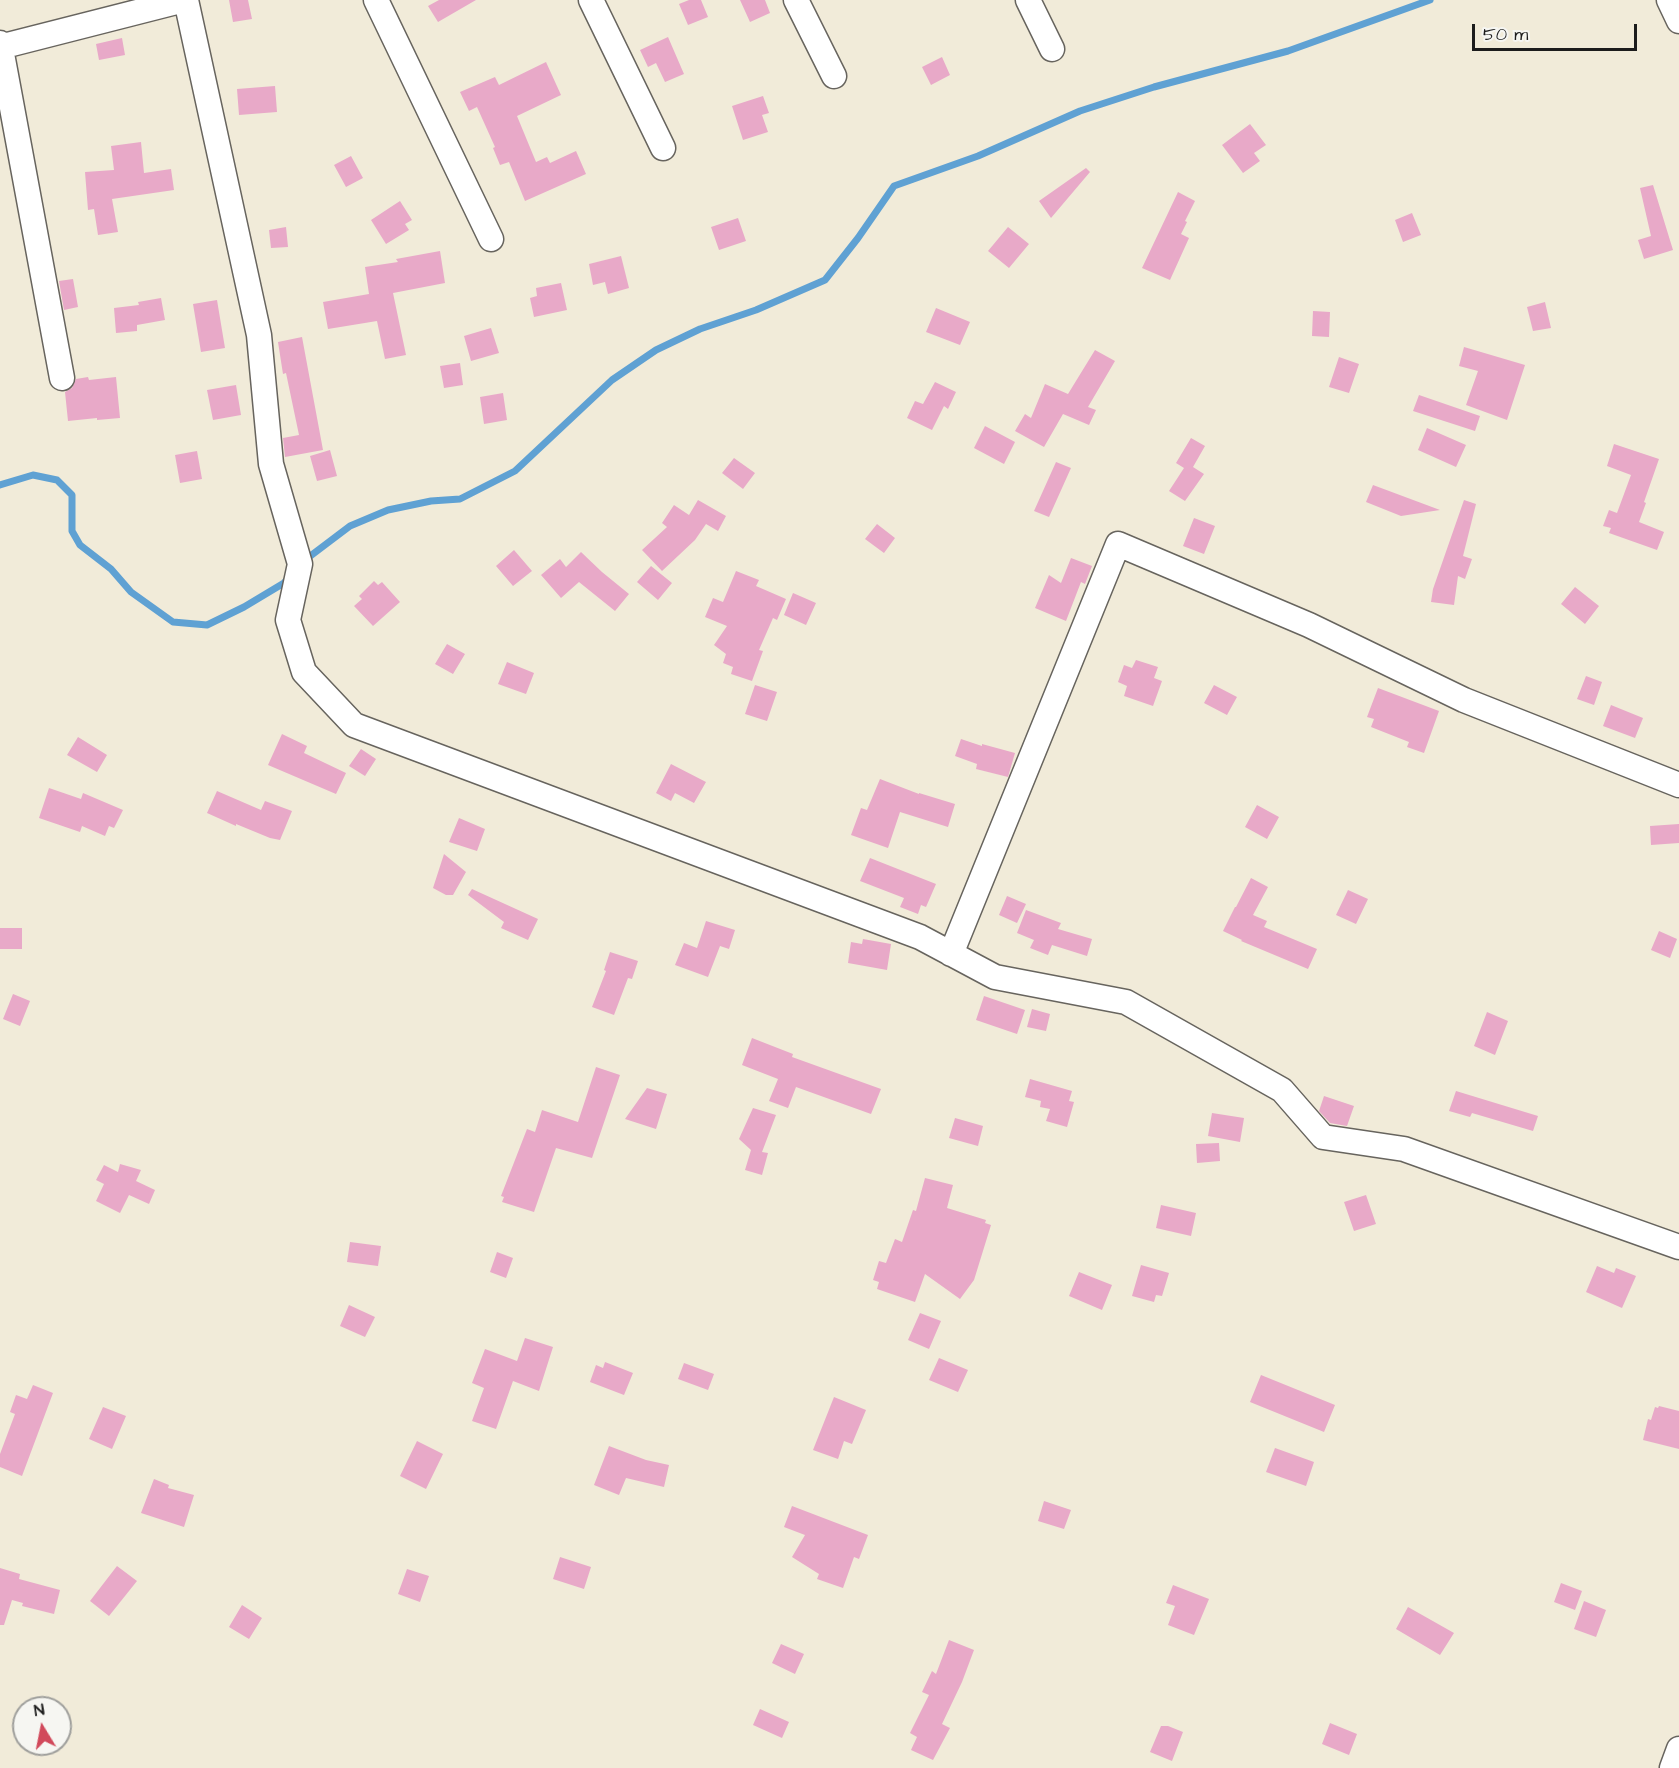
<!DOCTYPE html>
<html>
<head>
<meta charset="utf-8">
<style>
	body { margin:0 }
	#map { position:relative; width:1679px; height:1768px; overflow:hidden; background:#f1ebd9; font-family:"Architects Daughter",sans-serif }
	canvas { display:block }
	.north { position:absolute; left:12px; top:1696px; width:60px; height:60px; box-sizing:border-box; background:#f6f6f2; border:2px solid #9f9f9c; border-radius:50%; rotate:350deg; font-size:16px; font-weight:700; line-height:24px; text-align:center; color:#1c1c1c }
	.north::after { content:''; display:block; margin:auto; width:21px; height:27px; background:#d1495b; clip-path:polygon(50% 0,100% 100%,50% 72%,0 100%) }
	.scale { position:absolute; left:1472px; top:24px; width:165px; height:27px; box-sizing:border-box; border:3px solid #1c1c1c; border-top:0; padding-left:8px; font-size:18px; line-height:21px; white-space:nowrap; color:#1c1c1c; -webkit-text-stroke:4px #f6f6f2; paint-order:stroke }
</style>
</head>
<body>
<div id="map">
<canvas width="1679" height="1768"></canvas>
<div class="north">N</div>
<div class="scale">50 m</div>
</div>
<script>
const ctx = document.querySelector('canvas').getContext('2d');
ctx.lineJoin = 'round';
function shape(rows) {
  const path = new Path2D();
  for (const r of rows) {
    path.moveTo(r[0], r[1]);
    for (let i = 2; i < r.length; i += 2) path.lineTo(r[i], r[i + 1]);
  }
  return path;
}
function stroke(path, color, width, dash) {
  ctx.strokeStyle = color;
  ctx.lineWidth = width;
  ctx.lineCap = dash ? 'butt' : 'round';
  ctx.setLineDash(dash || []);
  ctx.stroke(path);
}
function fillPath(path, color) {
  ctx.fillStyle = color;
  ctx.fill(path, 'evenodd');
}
stroke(shape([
	[0,485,33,475,57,480,72,495,72,531,80,545,111,569,131,592,173,622,207,625,244,607,284,583,289,577],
	[305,560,350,526,388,510,431,501,460,499,515,471,612,380,656,350,700,329,756,310,825,280,858,238,894,186,978,156,1080,111,1154,87,1288,51,1430,0]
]), '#5fa1d3', 7);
fillPath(shape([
	[229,0,248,0,252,19,233,22],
	[439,0,476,0,438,22,428,6],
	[689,0,701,0,708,17,688,25,679,4],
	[740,0,765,0,770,13,750,22],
	[668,37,684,74,665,82,656,63,648,67,640,50],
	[122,38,125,55,99,60,96,44],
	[942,57,950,75,931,85,922,67],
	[546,62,561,95,517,116,536,162,547,157,550,163,576,151,586,174,525,201,509,162,500,165,493,148,495,147,477,107,469,111,460,92,495,77,499,85],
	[275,86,277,112,239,115,237,89],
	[763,96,769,113,762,115,768,132,743,140,732,106],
	[1250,124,1266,145,1254,153,1260,161,1243,173,1222,145],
	[141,142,144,173,171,169,174,190,112,199,118,232,98,235,94,209,88,210,85,172,114,170,111,146],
	[351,156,363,178,346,187,334,165],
	[1086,168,1090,172,1051,218,1039,201],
	[1653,185,1673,250,1644,259,1638,240,1651,236,1640,188],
	[1178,192,1195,201,1185,221,1187,222,1181,234,1189,238,1170,280,1142,268],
	[400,201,412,220,405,224,409,230,386,244,371,220],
	[1412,213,1421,235,1403,242,1395,220],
	[738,218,746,241,719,250,711,227],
	[286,227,288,247,271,248,269,230],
	[1008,227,1029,244,1009,268,988,251],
	[440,251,445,283,393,293,406,355,385,359,377,321,328,329,323,302,369,294,365,267,398,262,396,259],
	[621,256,629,288,608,294,605,282,593,285,589,264],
	[73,279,78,307,64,310,59,281],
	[561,283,567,310,534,317,530,298,537,296,536,288],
	[161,298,165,320,137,325,137,331,116,333,114,308,139,305,138,302],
	[217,300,225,348,201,352,193,304],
	[1545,302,1551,328,1533,331,1527,307],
	[936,308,970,322,960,345,926,332],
	[1313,311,1330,312,1329,337,1312,336],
	[491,328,499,353,471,361,464,336],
	[302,337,323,450,285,457,283,438,299,435,286,373,283,374,278,342],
	[1464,347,1525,365,1507,420,1466,405,1478,371,1459,366],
	[1095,350,1115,361,1088,407,1096,410,1089,425,1063,414,1044,447,1015,431,1025,414,1031,418,1045,384,1068,394],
	[1339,357,1359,364,1349,393,1329,387],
	[460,363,463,385,444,388,440,366],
	[88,377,89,380,116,377,120,418,97,420,97,418,68,421,65,392,72,388,76,379],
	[935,382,956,392,948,409,944,406,932,430,907,418,915,401,923,404],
	[236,385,241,415,213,420,207,390],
	[503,393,507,420,484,424,480,397],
	[1419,395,1480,416,1475,431,1413,411],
	[985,426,1015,442,1004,464,974,448],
	[1427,428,1466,445,1456,467,1418,450],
	[1191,438,1205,446,1193,467,1204,474,1185,501,1169,491,1184,468,1176,463],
	[1614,444,1659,459,1644,502,1646,503,1639,522,1664,532,1657,550,1609,533,1611,528,1603,526,1609,510,1617,513,1631,475,1607,466],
	[330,450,337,476,317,481,310,456],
	[197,451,202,479,180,483,175,455],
	[734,458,755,473,743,489,722,473],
	[1056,462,1071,468,1049,517,1034,511],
	[1373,485,1440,510,1401,516,1366,502],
	[698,500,726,516,718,531,706,524,695,540,662,571,642,550,667,527,662,523,674,505,689,515],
	[1464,500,1476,504,1463,556,1472,559,1465,579,1458,576,1454,605,1431,602,1433,589],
	[1194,518,1215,526,1204,554,1183,546],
	[877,524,895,538,884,553,865,539],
	[514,550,532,571,513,586,496,566],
	[581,552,602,572,629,594,615,611,579,582,561,598,541,575,560,559,566,567],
	[1071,558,1092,566,1085,584,1081,582,1066,621,1035,608,1049,575,1061,583],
	[651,566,672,583,658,600,637,582],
	[736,571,759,580,756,586,786,599,777,620,773,618,759,650,763,651,752,681,731,674,733,667,723,663,726,654,714,645,727,626,705,617,713,598,723,602],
	[374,581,378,585,382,582,400,602,373,626,354,606,362,599,359,596],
	[1575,587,1599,606,1585,624,1561,604],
	[793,593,816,603,806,625,784,615],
	[447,644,465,654,453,674,435,664],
	[1136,660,1158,667,1154,678,1162,681,1153,706,1124,696,1127,686,1118,682,1124,665,1132,668],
	[507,662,534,673,526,694,498,684],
	[1586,676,1602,682,1594,705,1577,699],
	[755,685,777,692,767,721,745,714],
	[1214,685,1237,697,1227,715,1204,703],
	[1378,688,1439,711,1424,753,1407,747,1409,742,1371,727,1374,719,1367,717],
	[1611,705,1643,718,1635,738,1603,726],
	[282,734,307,746,304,753,346,773,336,794,268,765],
	[78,737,107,755,97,772,67,755],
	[961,739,982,746,982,744,1015,753,1008,777,976,769,977,764,955,756],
	[361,749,376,759,365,776,349,766],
	[671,764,706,782,694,803,675,793,671,801,656,793],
	[880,779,919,794,919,793,955,804,948,827,900,812,888,848,851,835,861,808,867,810],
	[49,788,81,799,83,793,123,810,114,828,109,826,105,836,82,826,80,832,39,818],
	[217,791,261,810,265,801,292,811,280,840,270,838,236,824,236,826,207,813],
	[1257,805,1279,817,1267,839,1245,827],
	[459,818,485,829,477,851,449,842],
	[1679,824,1679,843,1651,845,1650,826],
	[444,854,466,872,453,895,446,895,433,888],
	[870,858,936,884,926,907,921,905,918,914,900,907,904,898,860,881],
	[1251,878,1268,887,1253,915,1267,921,1264,927,1317,949,1308,969,1241,941,1242,940,1223,931,1235,907,1236,907],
	[472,889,538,919,528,940,501,928,504,922,468,895],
	[1348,890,1368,899,1356,924,1336,915],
	[1007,896,1026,904,1017,923,999,915],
	[1026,910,1061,923,1058,929,1092,939,1087,956,1052,945,1048,955,1030,948,1034,940,1017,933],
	[706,921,735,930,729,949,720,946,708,977,675,965,684,943,697,948],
	[0,928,22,928,22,949,0,949],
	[1659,931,1677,939,1670,958,1651,950],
	[863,939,891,944,887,970,848,963,851,942,862,944],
	[610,952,638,961,632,979,628,978,614,1015,592,1007,606,971,604,970],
	[13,994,30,1001,20,1026,3,1019],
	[984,996,1025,1010,1017,1034,976,1020],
	[1032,1009,1050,1014,1046,1031,1027,1027],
	[1487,1012,1508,1021,1495,1055,1474,1046],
	[752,1038,793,1054,792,1057,881,1089,871,1114,796,1087,788,1108,769,1101,778,1079,742,1065],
	[596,1067,620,1075,592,1158,556,1148,534,1212,502,1202,504,1197,501,1196,527,1129,535,1132,542,1110,578,1122],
	[1030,1079,1072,1091,1069,1101,1074,1102,1067,1127,1046,1121,1050,1109,1040,1107,1041,1101,1025,1097],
	[647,1088,667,1094,656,1129,625,1119],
	[1456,1091,1538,1116,1533,1131,1472,1113,1470,1117,1449,1111],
	[1324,1096,1354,1106,1347,1126,1330,1123,1319,1111],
	[753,1108,776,1115,762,1152,768,1153,762,1175,745,1170,751,1150,739,1139],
	[1212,1113,1244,1118,1240,1142,1208,1136],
	[955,1118,983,1126,978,1146,949,1138],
	[1219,1143,1220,1161,1197,1163,1196,1144],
	[120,1164,141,1170,136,1181,155,1190,149,1204,129,1195,120,1213,96,1201,104,1184,96,1180,104,1165,118,1172],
	[925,1178,953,1185,947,1208,986,1220,985,1223,991,1225,974,1280,960,1299,925,1274,915,1302,877,1289,879,1282,873,1280,879,1261,886,1263,895,1239,902,1242,913,1210,916,1211],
	[1366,1195,1376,1224,1354,1231,1344,1202],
	[1161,1205,1196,1213,1191,1236,1156,1228],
	[350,1242,381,1246,378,1266,347,1262],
	[497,1252,513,1258,506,1278,490,1272],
	[1141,1265,1169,1273,1162,1296,1156,1295,1154,1302,1132,1296],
	[1597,1266,1614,1273,1616,1268,1636,1276,1622,1308,1586,1292],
	[1079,1272,1112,1285,1102,1310,1069,1296],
	[349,1305,375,1317,365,1337,340,1326],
	[920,1313,941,1321,929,1349,908,1340],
	[525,1338,553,1347,539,1391,513,1381,496,1429,472,1421,484,1388,472,1383,485,1349,517,1361],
	[939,1358,968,1370,958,1392,929,1380],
	[605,1362,633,1373,624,1395,590,1382,596,1365,603,1368],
	[684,1363,714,1374,708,1390,678,1379],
	[1261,1375,1335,1405,1324,1432,1250,1402],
	[33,1385,53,1393,22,1476,0,1467,0,1454,15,1414,10,1412,16,1395,27,1399],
	[834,1397,866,1410,852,1444,844,1441,838,1459,813,1450],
	[1659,1406,1679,1411,1679,1449,1643,1440,1648,1419,1651,1420,1655,1407,1658,1408],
	[103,1407,126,1416,112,1449,89,1439],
	[417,1441,443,1454,426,1489,400,1476],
	[609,1446,646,1460,669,1465,664,1487,626,1478,619,1495,594,1485],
	[1275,1448,1314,1462,1306,1486,1266,1472],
	[154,1479,169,1485,168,1488,194,1495,184,1527,141,1513],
	[1044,1501,1071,1510,1064,1529,1038,1521],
	[792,1506,868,1535,859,1559,854,1557,843,1588,817,1579,819,1574,792,1557,805,1535,784,1527],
	[560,1557,591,1567,584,1589,553,1579],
	[117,1566,137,1581,109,1616,90,1601],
	[0,1568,20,1574,19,1579,60,1590,54,1614,22,1606,23,1603,12,1600,4,1625,0,1625],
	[407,1569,429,1576,420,1602,398,1594],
	[1561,1583,1582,1591,1575,1610,1554,1602],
	[1173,1585,1209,1599,1194,1635,1168,1625,1175,1606,1166,1603],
	[1584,1601,1606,1610,1596,1637,1574,1629],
	[242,1605,262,1618,249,1639,229,1627],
	[1408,1607,1454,1633,1440,1655,1396,1629],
	[949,1640,974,1650,962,1682,942,1724,950,1728,933,1760,911,1750,917,1737,910,1733,929,1695,922,1692,932,1671,936,1674],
	[781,1644,804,1654,795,1674,772,1663],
	[760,1709,789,1722,782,1738,753,1725],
	[1330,1723,1357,1734,1349,1755,1322,1744],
	[1161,1726,1168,1726,1183,1732,1172,1761,1150,1752]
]), '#e8a9c8');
const street = shape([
	[186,0,259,335,271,464,300,564,288,620,304,672,354,725,920,937,995,977,1126,1002,1282,1090,1323,1137,1404,1149,1679,1247],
	[376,0,491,239],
	[591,0,663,148],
	[796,0,834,76],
	[1028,0,1052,49],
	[1669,0,1679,21],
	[0,43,62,378],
	[0,47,184,0],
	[951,954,1118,544,1309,625,1464,700,1679,785],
	[1672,1768,1679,1749]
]);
stroke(street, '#67645e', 27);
stroke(street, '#fff', 24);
</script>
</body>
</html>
